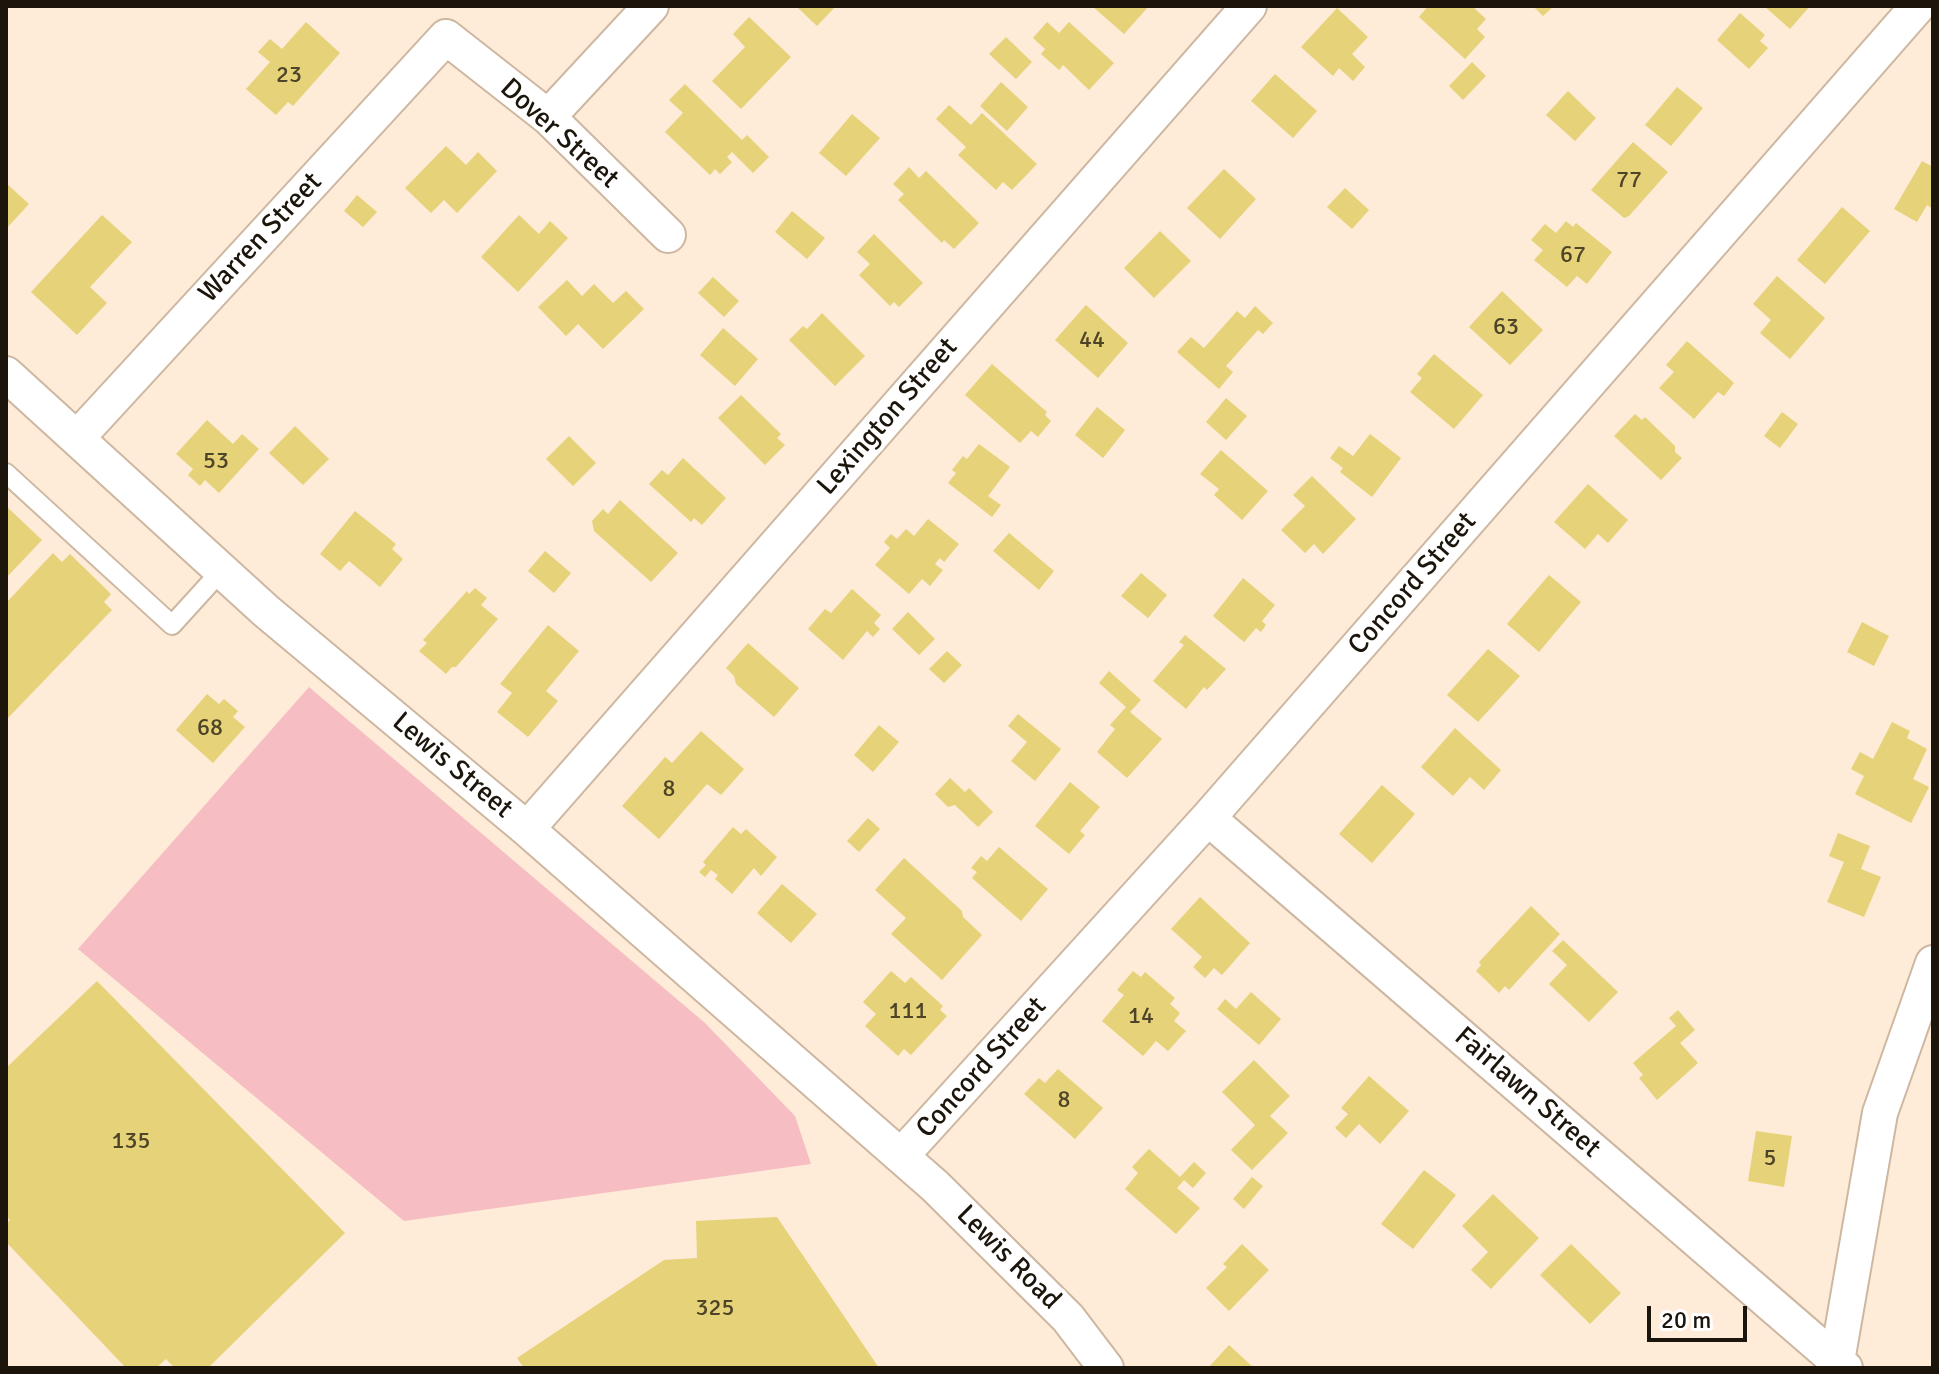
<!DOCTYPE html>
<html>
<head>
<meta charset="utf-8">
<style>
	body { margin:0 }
	#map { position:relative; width:1939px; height:1374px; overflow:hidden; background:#feebd8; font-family:Signika,sans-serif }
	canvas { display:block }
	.frame { position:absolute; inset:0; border:8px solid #1c150c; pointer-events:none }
	.scale { position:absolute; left:1647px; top:1306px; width:100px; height:36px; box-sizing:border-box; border:4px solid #1c150c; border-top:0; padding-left:10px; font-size:24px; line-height:28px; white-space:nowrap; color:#1c150c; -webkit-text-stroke:6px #fff; paint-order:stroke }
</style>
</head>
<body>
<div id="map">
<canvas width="1939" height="1374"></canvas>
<div class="frame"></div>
<div class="scale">20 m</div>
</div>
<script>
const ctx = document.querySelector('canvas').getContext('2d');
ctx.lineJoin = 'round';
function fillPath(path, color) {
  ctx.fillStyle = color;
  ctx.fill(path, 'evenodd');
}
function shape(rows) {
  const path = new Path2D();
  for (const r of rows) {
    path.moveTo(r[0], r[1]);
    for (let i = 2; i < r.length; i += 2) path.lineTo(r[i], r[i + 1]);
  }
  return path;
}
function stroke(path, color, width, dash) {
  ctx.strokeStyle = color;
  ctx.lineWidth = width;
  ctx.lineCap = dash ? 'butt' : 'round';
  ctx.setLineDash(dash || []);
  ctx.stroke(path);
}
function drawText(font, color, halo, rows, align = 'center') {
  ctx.font = font + ' Signika,sans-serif';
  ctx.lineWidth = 8;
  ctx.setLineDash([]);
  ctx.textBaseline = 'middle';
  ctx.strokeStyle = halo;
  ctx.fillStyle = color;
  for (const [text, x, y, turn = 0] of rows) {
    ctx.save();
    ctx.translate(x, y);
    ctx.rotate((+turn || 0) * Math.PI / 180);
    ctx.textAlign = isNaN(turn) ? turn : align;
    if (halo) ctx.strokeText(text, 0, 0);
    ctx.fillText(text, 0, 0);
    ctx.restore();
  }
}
fillPath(shape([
	[309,687,705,1023,795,1116,811,1164,404,1221,78,949]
]), '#f6bdc2');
fillPath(shape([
	[796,6,836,6,817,26],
	[1092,6,1149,6,1124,34],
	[1428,6,1472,6,1486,19,1477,29,1485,37,1465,59,1419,17],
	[1533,6,1554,6,1543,16],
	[1764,6,1810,6,1790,29],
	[1337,8,1368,37,1352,54,1365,67,1353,81,1339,68,1333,76,1301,47],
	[1740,13,1765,35,1760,41,1768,48,1749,69,1717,40],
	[749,17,791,57,741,109,712,81,745,47,733,34],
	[306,22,340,53,293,106,288,102,276,115,246,89,270,62,258,52,270,39,282,49],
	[1047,22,1059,33,1069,22,1114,63,1089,90,1063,65,1059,70,1041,54,1045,49,1033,38],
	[1006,37,1032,62,1016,79,989,54],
	[1472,62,1486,76,1463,100,1449,86],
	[1275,74,1317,111,1293,138,1251,101],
	[1001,82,1028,107,1007,131,980,106],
	[685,84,742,140,747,135,769,157,753,173,732,152,727,157,732,162,720,174,715,169,710,175,665,132,683,113,669,100],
	[1677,87,1703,108,1671,146,1645,125],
	[1568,91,1596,118,1575,141,1546,115],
	[949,105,971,125,982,113,1037,164,1012,190,1003,182,996,190,958,155,966,147,936,119],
	[852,114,880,138,846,176,819,153],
	[1633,142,1668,172,1629,216,1624,218,1591,190],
	[446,146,466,165,478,152,497,171,457,213,444,200,431,213,405,188],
	[1922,161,1933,167,1933,209,1927,205,1917,222,1894,209],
	[909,167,919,178,926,171,979,223,954,249,944,240,942,243,898,200,904,194,893,184],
	[1224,169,1256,199,1220,239,1187,208],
	[6,183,29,204,6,229],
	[1345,188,1369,210,1352,229,1327,207],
	[357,195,377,212,363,227,344,211],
	[1842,207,1870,231,1825,284,1797,260],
	[792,211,825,238,807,259,775,232],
	[102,215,132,242,90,287,107,303,77,335,31,292],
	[519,215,539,234,550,221,568,238,518,292,481,257],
	[1566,221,1573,227,1576,223,1612,252,1587,284,1577,276,1567,287,1534,260,1543,250,1531,240,1545,224,1556,233],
	[1160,231,1191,261,1154,298,1124,268],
	[874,234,923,283,899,307,894,302,890,306,859,275,870,264,857,252],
	[1777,276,1825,318,1790,359,1760,333,1771,320,1753,304],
	[713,277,739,301,724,317,698,293],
	[567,280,582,296,594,284,613,303,626,291,644,309,603,349,578,324,566,336,538,307],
	[1502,291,1543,330,1510,365,1469,327],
	[1086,305,1128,343,1098,378,1055,340],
	[1255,306,1273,323,1263,334,1258,330,1226,366,1233,372,1219,389,1177,352,1191,337,1204,348,1237,311,1245,318],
	[822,313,865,356,835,386,789,340,803,326,807,329],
	[723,328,758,359,735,386,700,355],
	[1687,341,1734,383,1724,396,1718,392,1694,419,1659,388,1674,372,1666,365],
	[1434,354,1483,395,1454,429,1410,392,1422,378,1417,374],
	[992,364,1047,412,1045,415,1051,421,1038,437,1031,431,1020,443,965,395],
	[741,395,781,434,777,438,785,445,765,465,718,418],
	[1226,398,1247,416,1226,440,1206,422],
	[1097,407,1125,430,1103,458,1075,435],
	[1782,412,1798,424,1780,448,1764,436],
	[1635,414,1642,420,1645,417,1675,446,1675,452,1682,458,1661,480,1614,436],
	[207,420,233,444,242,434,259,449,219,493,205,480,200,486,188,475,193,469,176,454],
	[295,426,329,459,303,485,269,453],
	[1370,434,1401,458,1372,497,1340,472,1343,468,1330,458,1339,446,1353,456],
	[569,436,596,463,573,486,546,459],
	[979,444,1010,467,988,496,1001,505,992,517,948,483,956,473,952,470,963,456,967,459],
	[1221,450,1268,491,1242,520,1214,495,1219,489,1200,474],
	[683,458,726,498,702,525,694,518,691,522,649,484,662,470,668,475],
	[1312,476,1356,519,1323,554,1314,544,1305,553,1281,530,1305,506,1293,495],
	[1588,484,1628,520,1608,543,1598,534,1585,549,1554,522],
	[620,500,678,553,651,582,594,531,592,521,603,509,608,514],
	[6,506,42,540,6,578],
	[355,511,396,544,392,549,403,559,380,587,349,561,340,571,320,554],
	[928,519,959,544,944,562,940,558,935,564,943,570,930,586,922,579,909,594,875,565,890,548,884,542,891,534,897,539,906,529,914,536],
	[1009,533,1054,571,1039,590,993,551],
	[545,551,571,573,554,593,528,571],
	[53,553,62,562,70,554,111,594,104,602,112,610,6,720,6,603],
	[1141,573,1167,595,1148,618,1121,596],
	[1549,575,1581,602,1539,652,1507,624],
	[1243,578,1275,605,1262,621,1266,625,1261,632,1256,628,1244,642,1213,616],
	[475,588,487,598,481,605,498,619,456,667,452,667,446,674,419,651,427,643,423,640,467,591,469,594],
	[852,589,881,615,874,623,880,629,873,637,867,631,843,660,808,629,825,609,831,613],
	[908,612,935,639,919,655,892,629],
	[1862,622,1889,636,1874,666,1847,652],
	[548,625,579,651,546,691,558,701,528,737,497,712,512,693,500,684],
	[1185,635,1226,669,1207,690,1204,687,1186,709,1153,681,1184,645,1179,642],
	[748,643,799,688,774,717,736,684,734,676,726,668],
	[1488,649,1520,676,1478,722,1447,695],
	[947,651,962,665,944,683,929,669],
	[1109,671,1141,700,1130,712,1162,739,1127,778,1097,752,1115,729,1110,725,1126,707,1099,683],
	[207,694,219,704,224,699,238,711,233,717,245,727,213,763,176,730],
	[1018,714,1061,749,1035,781,1011,761,1027,742,1008,726],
	[1892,722,1910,731,1907,738,1927,749,1913,779,1929,787,1911,823,1855,794,1864,776,1851,769,1860,752,1873,759],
	[879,725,899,742,873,772,854,755],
	[1455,728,1501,770,1484,790,1470,777,1453,796,1421,767],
	[701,731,744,769,721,795,707,784,659,839,622,806,665,757,672,763],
	[950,778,965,792,969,788,993,812,978,827,955,805,948,807,935,794],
	[1070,782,1100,807,1080,831,1085,835,1069,854,1035,826],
	[1382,785,1415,814,1372,863,1339,834],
	[868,818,880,829,859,852,847,841],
	[733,827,741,834,746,829,777,857,761,876,754,868,732,894,715,879,718,875,711,870,705,877,699,872,706,865,703,862],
	[1838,833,1870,846,1861,869,1881,877,1864,917,1827,902,1844,862,1829,856],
	[999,847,1048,889,1021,921,972,878,977,872,971,868,981,856,987,861],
	[904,858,962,911,963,917,982,935,942,980,891,934,906,918,875,890],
	[782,884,817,914,791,943,757,913],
	[1200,897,1250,943,1222,975,1214,968,1205,978,1193,967,1202,957,1171,929],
	[1531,906,1560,934,1509,990,1505,986,1499,993,1476,971,1481,965,1479,962],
	[1563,940,1618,992,1589,1022,1549,984,1567,965,1552,951],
	[891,971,905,983,911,977,943,1006,940,1010,947,1016,911,1055,904,1049,898,1056,865,1026,876,1014,863,1002],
	[1133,971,1141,977,1145,972,1175,998,1170,1004,1180,1013,1174,1021,1186,1031,1168,1051,1156,1041,1143,1056,1102,1021,1124,995,1117,990],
	[97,981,345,1233,208,1368,175,1368,166,1359,156,1368,126,1368,6,1242,6,1224,10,1220,6,1216,6,1068],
	[1251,992,1281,1019,1259,1045,1217,1009,1225,999,1236,1009],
	[1678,1010,1695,1030,1680,1043,1698,1063,1657,1100,1639,1078,1643,1075,1633,1063,1676,1026,1669,1018],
	[1254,1060,1290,1096,1270,1116,1288,1133,1252,1170,1231,1150,1255,1125,1222,1092],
	[1058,1069,1103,1108,1075,1139,1024,1094,1039,1078,1045,1083],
	[1369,1076,1409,1111,1380,1144,1359,1124,1346,1138,1335,1128,1348,1114,1341,1108],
	[1756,1131,1792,1136,1784,1187,1748,1181],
	[1149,1149,1180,1177,1194,1162,1206,1173,1193,1188,1184,1180,1177,1188,1200,1208,1176,1234,1125,1189,1138,1173,1132,1167],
	[1424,1170,1456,1195,1413,1249,1381,1224],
	[1252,1177,1263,1186,1244,1209,1233,1199],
	[1493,1194,1539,1238,1491,1289,1471,1270,1488,1252,1462,1226],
	[777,1217,879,1368,524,1368,517,1358,664,1260,697,1258,696,1221],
	[1242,1244,1269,1270,1229,1311,1206,1288,1227,1267,1223,1264],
	[1571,1244,1621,1293,1590,1324,1540,1275],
	[1229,1345,1254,1368,1208,1368]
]), '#e6d279');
const lane = shape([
	[6,473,172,625,222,570]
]);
const street = shape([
	[548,117,651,6],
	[6,374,266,611,527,829,935,1186,1068,1318,1106,1368],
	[77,438,446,37,548,117,668,235],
	[1208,818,1845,1368],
	[527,829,1249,6],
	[901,1156,1208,818,1918,6],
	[1837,1361,1880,1113,1933,963]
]);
stroke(lane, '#cdb7a1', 22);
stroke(street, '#cdb7a1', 38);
stroke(lane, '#fff', 18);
stroke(street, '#fff', 34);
drawText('24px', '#4e4427', null, [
	["23",289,76],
	["77",1629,181],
	["67",1573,256],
	["63",1506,328],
	["44",1092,341],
	["53",216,462],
	["68",210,729],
	["8",669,790],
	["111",908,1012],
	["14",1141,1017],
	["8",1064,1101],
	["135",131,1142],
	["5",1770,1159],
	["325",715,1309]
]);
drawText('28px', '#1c150c', '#fff', [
	["Dover Street",559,134,42],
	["Warren Street",261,238,-47],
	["Lexington Street",888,417,-49],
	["Concord Street",1413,584,-49],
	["Lewis Street",452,766,40],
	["Concord Street",982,1068,-48],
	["Fairlawn Street",1527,1093,41],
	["Lewis Road",1008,1258,45]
]);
</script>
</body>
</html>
